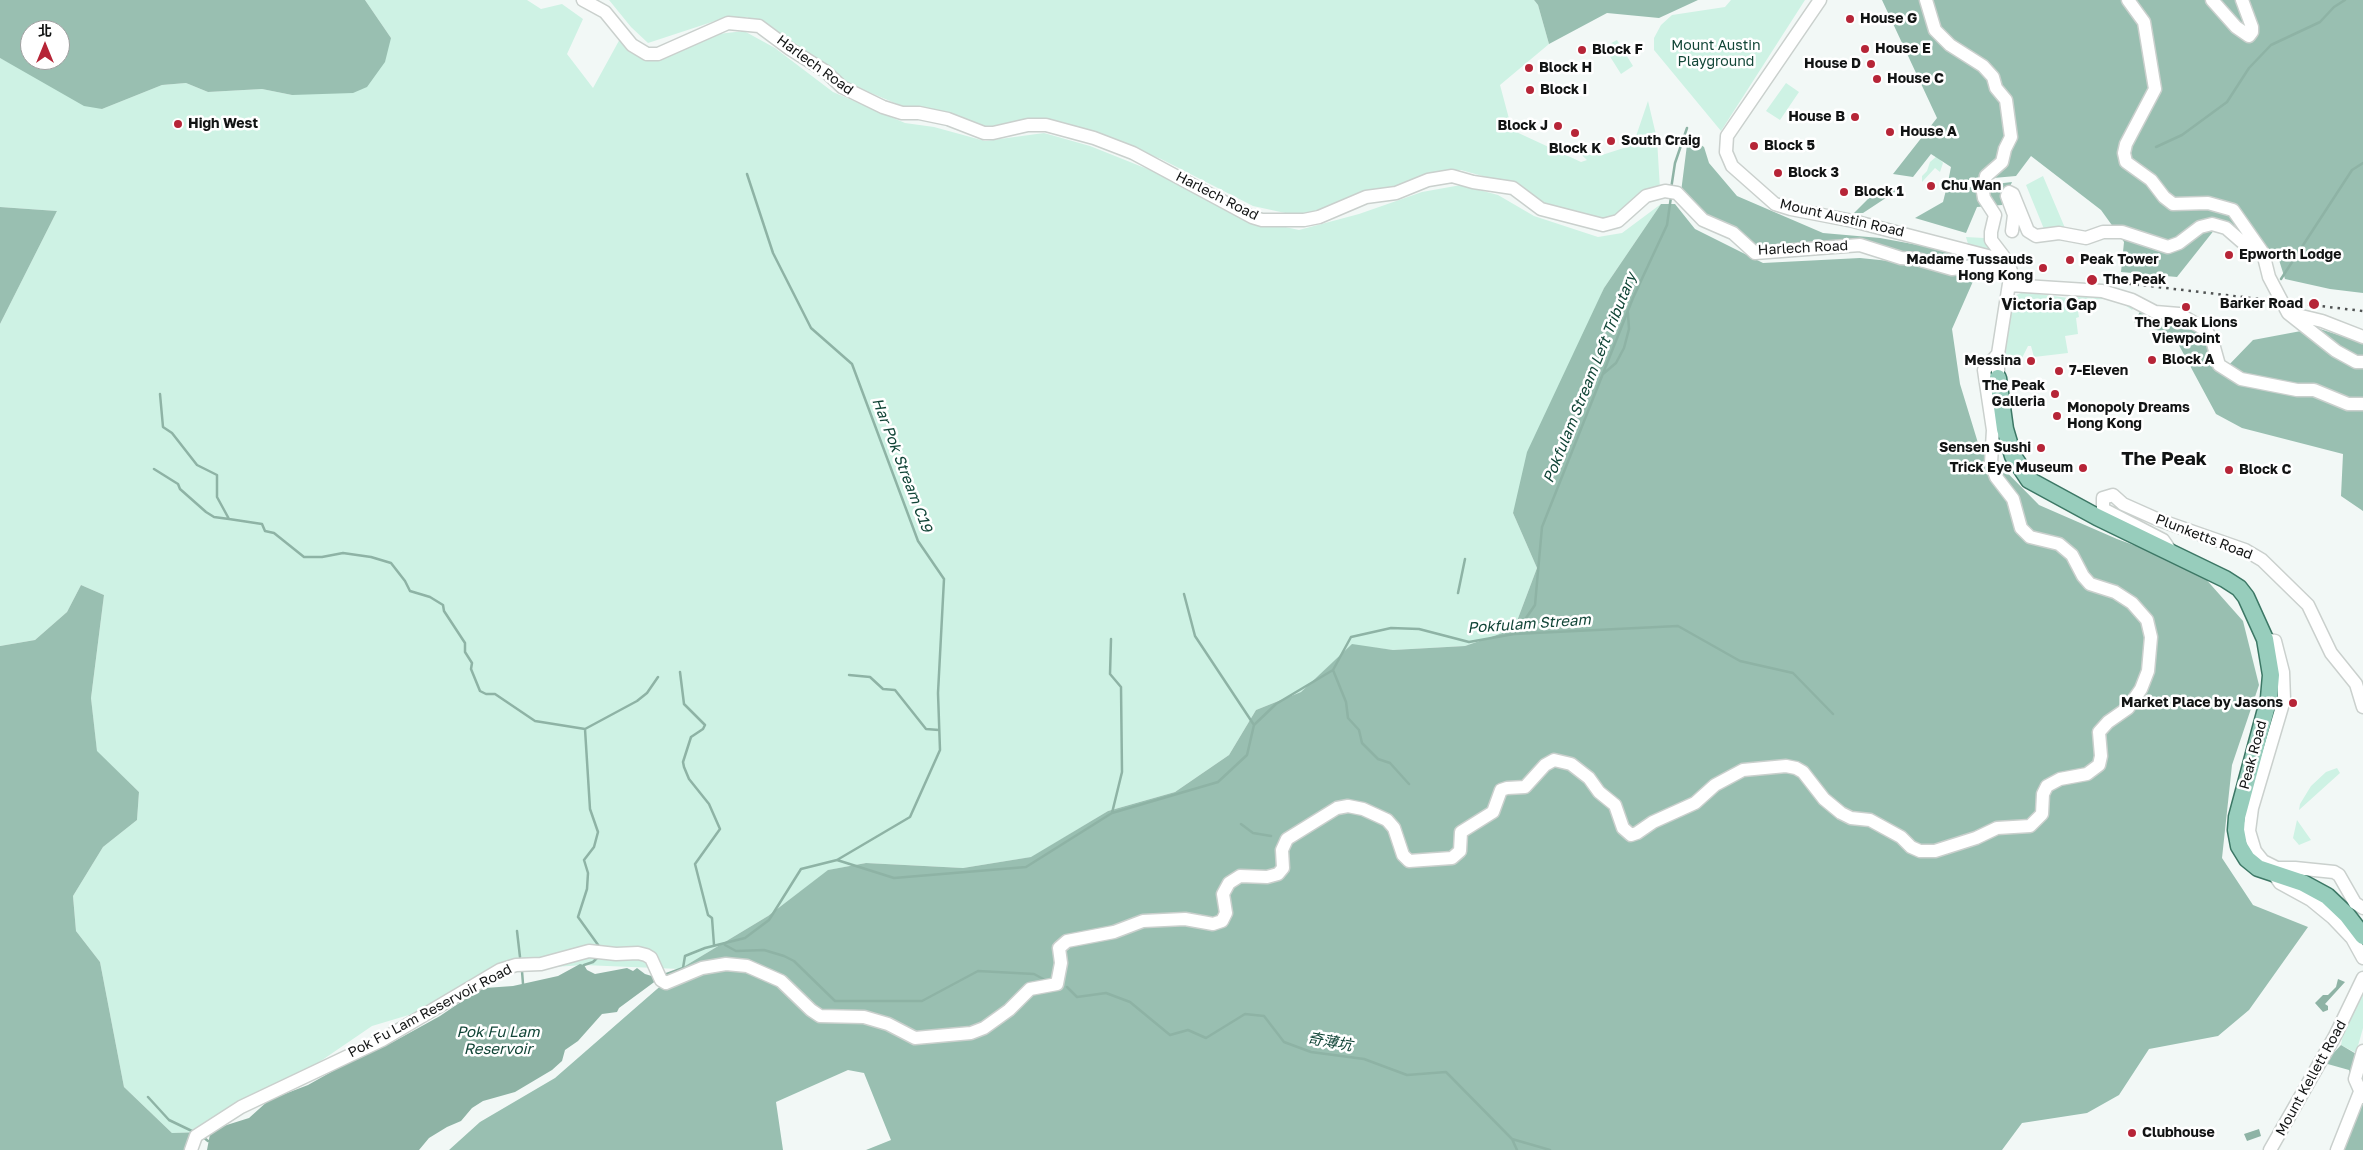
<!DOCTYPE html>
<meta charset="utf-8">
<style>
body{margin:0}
#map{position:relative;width:2363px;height:1150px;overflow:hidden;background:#f2f8f6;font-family:"Golos Text","Noto Sans TC",sans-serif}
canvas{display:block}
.north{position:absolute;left:20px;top:20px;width:50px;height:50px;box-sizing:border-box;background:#fff;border:1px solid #a0a1a1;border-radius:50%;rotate:0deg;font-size:14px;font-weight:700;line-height:20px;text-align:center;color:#121414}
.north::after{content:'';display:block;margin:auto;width:18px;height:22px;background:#b62537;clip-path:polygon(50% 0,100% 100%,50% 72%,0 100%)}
</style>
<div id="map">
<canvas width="2363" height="1150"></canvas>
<div class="north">北</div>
</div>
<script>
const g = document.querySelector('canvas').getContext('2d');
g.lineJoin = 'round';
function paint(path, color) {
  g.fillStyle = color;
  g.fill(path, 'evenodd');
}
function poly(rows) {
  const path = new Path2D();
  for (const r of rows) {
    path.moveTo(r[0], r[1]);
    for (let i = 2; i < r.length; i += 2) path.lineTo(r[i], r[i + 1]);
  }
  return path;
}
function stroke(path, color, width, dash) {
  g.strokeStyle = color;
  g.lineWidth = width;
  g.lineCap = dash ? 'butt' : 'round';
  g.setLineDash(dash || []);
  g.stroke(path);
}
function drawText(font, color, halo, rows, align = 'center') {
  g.font = font + ' "Golos Text","Noto Sans TC",sans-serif';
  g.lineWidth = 5;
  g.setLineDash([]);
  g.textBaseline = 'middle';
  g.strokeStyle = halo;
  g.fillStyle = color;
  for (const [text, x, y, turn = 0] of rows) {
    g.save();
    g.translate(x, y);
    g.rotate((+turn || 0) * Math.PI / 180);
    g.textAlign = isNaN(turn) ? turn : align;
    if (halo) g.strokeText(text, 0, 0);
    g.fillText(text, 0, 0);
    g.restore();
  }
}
const green = poly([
 [365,0,527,0,541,9,562,4,583,19,567,54,593,88,621,37,645,59,718,34,744,31,775,48,833,92,905,123,934,127,985,141,1044,133,1090,146,1155,172,1249,219,1299,230,1359,214,1422,192,1461,185,1498,195,1534,216,1598,237,1622,233,1661,204,1604,288,1513,513,1537,568,1514,629,1465,646,1393,650,1352,645,1301,692,1256,710,1229,755,1175,792,1108,811,1032,857,963,868,866,863,829,870,768,916,680,969,583,965,512,970,452,1002,372,1026,309,1069,203,1132,172,1133,124,1087,100,962,76,931,73,896,103,847,137,820,139,792,97,752,91,698,104,595,81,585,67,612,35,640,0,646,0,324,57,211,0,207,0,58,102,109,162,85,186,83,208,92,262,89,292,95,391,38],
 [609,0,1534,0,1538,5,1549,44,1500,85,1512,130,1581,162,1587,160,1574,148,1602,155,1633,145,1648,101,1657,139,1660,189,1616,220,1599,223,1539,204,1504,182,1461,170,1418,178,1354,201,1299,216,1253,206,1161,159,1094,133,1045,118,986,127,937,113,909,109,840,80,783,36,747,17,715,21,648,43,631,27],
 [1731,0,1805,0,1721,131,1654,50,1654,38,1661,25,1672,15,1725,7],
 [1617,40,1633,66,1621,74,1604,47],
 [1786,83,1799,92,1780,120,1766,111],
 [1937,156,1943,163,1940,172,1935,168,1922,182,1922,176,1927,171,1930,162],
 [2043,176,2065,228,2044,229,2026,185],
 [1966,237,1984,238,1993,251,1968,244],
 [2023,292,2076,299,2078,294,2119,298,2134,308,2132,310,2122,303,2105,299,2076,300,2079,317,2076,318,2078,334,2065,336,2068,353,2034,357,2031,346,2028,346,2021,360,2007,356,2004,361,2000,360,2010,298],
 [2337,768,2340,773,2299,810,2300,804,2311,786,2326,772],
 [2297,820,2311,840,2299,845,2293,838],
 [2363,993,2363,1028,2356,1053,2341,1045,2345,1025]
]);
const forest = poly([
 [0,0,365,0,391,38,385,62,367,87,353,93,292,95,262,89,208,92,186,83,162,85,102,109,84,106,0,58],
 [30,30,60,30,60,60,30,60],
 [1534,0,1698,0,1659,18,1607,13,1549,44,1538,5],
 [1882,0,2363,0,2363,293,2330,289,2285,279,2279,260,2265,245,2219,224,2177,277,2121,272,2124,242,2101,210,2031,156,2016,176,1948,182,1951,167,1931,154,1913,177,1893,174,1937,118],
 [1688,137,1704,147,1709,163,1737,196,1823,233,1880,238,1973,255,1941,258,1860,248,1765,253,1702,221,1681,192],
 [2012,182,2002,205,1977,207,1966,233,1915,218,1943,202,1946,190],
 [1881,186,1898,190,1863,213,1854,213],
 [1661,204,1675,204,1695,229,1763,263,1860,258,1978,270,1952,329,1960,384,1978,443,2039,505,2117,539,2196,568,2243,621,2259,685,2232,765,2222,858,2253,905,2308,927,2249,1010,2218,1036,2149,1049,2119,1095,2087,1113,2022,1123,2002,1150,866,1150,891,1140,864,1073,848,1070,776,1102,783,1150,449,1150,480,1122,555,1078,680,969,768,916,828,870,866,863,963,868,1031,857,1108,811,1175,792,1229,755,1256,710,1301,692,1352,644,1393,650,1465,646,1514,629,1537,568,1513,513,1527,452,1604,288],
 [0,207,57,211,0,324],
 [2145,303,2183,313,2224,370,2253,340,2317,328,2363,343,2363,511,2341,496,2343,454,2242,428,2216,414,2174,336,2134,322],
 [81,585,104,595,91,698,97,751,139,792,137,820,103,847,73,896,76,931,100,962,124,1087,172,1133,203,1132,198,1150,0,1150,0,646,35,640,67,612],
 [2341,1045,2363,1058,2363,1150,2338,1150,2355,1095,2349,1070,2324,1063]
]);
const water = poly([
 [580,964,584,965,587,970,595,974,627,968,633,971,637,968,645,974,655,977,657,980,619,1008,617,1012,602,1014,578,1041,565,1050,562,1061,552,1070,515,1092,483,1101,472,1108,461,1121,447,1127,429,1138,419,1150,207,1150,210,1134,214,1129,249,1118,269,1100,308,1085,356,1058,393,1042,440,1016,474,993,485,988,513,986,558,976],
 [2338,979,2345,982,2325,1004,2328,1006,2328,1010,2323,1012,2315,1003,2323,995,2328,995,2336,987],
 [2259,1129,2261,1136,2247,1141,2244,1134]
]);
const stream = poly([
 [2156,147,2182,135,2227,102,2249,68,2271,45,2320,22,2334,7,2345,0],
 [747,174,773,253,811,328,852,364,918,541,944,579,938,693,940,750,910,817,837,860],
 [1671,189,1675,163,1687,128],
 [2281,279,2352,170,2363,163],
 [1603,374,1616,363,1624,348,1629,329,1628,313],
 [160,394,163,427,172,433,197,465,217,475,217,497,229,519,262,524,265,531,274,533,304,557,322,557,343,553,371,557,391,563,405,581,410,591,430,597,443,605,444,611,465,643,465,652,472,663,471,669,480,691,486,694,495,694,535,721,585,729,590,809,598,832,594,847,584,860,588,873,587,889,578,917,601,949],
 [154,469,178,484,180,489,206,512,214,517,229,519],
 [1458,593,1465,559],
 [1184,594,1195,636,1254,725],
 [1515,634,1535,605,1542,527,1633,298,1667,225,1671,197],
 [1111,639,1110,674,1121,687,1122,772,1112,813],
 [1333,670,1346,702,1348,718,1359,730,1362,743,1378,759,1390,763,1409,784],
 [680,672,684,704,705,725,703,729,691,737,683,762,684,767,689,779,709,804,720,829,695,864,708,915,712,918,714,945],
 [849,675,870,677,883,689,895,690,926,729,939,730],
 [585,729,637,701,647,693,658,677],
 [1241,824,1253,833,1271,836],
 [517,931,520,957],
 [725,945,736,951,764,950,784,956,794,961,835,1001,922,1001,978,971,1034,974,1045,980],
 [584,965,593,962,599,956],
 [522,971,523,984],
 [664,975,683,968,685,956,705,948,745,938,769,920,801,869,837,860,894,878,1026,867,1112,813,1218,782,1247,755,1254,725,1276,704,1333,670,1351,637,1391,628,1419,629,1469,642,1514,634,1678,626,1740,661,1793,673,1833,714],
 [1067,987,1077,997,1106,993,1130,1002,1170,1035,1188,1030,1206,1038,1245,1014,1264,1016,1284,1042,1311,1052,1364,1059,1407,1075,1446,1072,1512,1139,1517,1150],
 [148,1097,169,1120,194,1132],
 [203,1137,208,1141],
 [1512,1139,1550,1150]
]);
const minor = poly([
 [583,0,605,12,632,45,647,54,658,54,728,23,759,26,790,49,825,71,842,87,883,107,902,113,919,113,948,119,984,133,993,133,1028,125,1046,125,1094,138,1133,153,1252,217,1262,220,1304,220,1319,217,1366,197,1396,193,1428,180,1452,176,1473,182,1513,188,1541,209,1603,225,1618,221,1646,196,1665,191,1677,193,1703,220,1733,233,1755,253,1860,245,1901,258,1917,259,1952,269,1980,265,2011,271],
 [1820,0,1727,136,1726,152,1732,166,1775,204,1791,209,1853,221,2007,261],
 [1926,0,1935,30,1950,45,1983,66,1993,77,1996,88,2006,100,2011,137,2005,149,2002,162,1986,176,1983,192,1984,198,1995,215,1991,232,1991,240,2007,261,2011,271,1998,354,1998,378],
 [2128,0,2144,22,2155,89,2126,144,2124,153,2126,162,2151,180,2164,197,2173,204,2208,203,2233,210,2263,253,2269,277,2288,313,2336,351,2356,362,2363,362],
 [2212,0,2236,27,2249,36,2252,32,2252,27,2242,0],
 [2012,231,2014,215,2007,196,2009,192,2013,194,2028,231,2036,236,2059,233,2086,238,2103,232,2122,232,2168,247,2179,243,2200,227,2212,224,2226,228,2249,248,2260,249],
 [2009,285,2102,291,2132,300,2155,312,2179,314,2206,330,2212,340,2219,365,2241,379,2297,390,2314,390,2348,404,2363,404],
 [2293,314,2322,321,2363,337],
 [2172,553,2163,540,2103,509,2103,498,2113,495,2123,504,2159,520,2245,550,2262,560,2308,605,2331,653,2356,684,2363,707],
 [2265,639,2275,641,2283,672,2284,700,2252,808,2249,831,2255,851,2263,861,2277,868,2295,868,2334,872,2339,875,2355,903,2363,908],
 [2275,876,2280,883,2311,900,2333,918,2352,938,2363,958],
 [2363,1051,2355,1079,2363,1097],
 [191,1150,196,1136,241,1107,382,1040,500,970,516,965,541,964,589,951,616,954,638,953,646,955,651,958,661,980,666,983,702,968,726,964,747,966,781,981,811,1010,820,1016,864,1017,888,1024,915,1038,971,1033,984,1028,1009,1010,1030,989,1057,984,1061,963,1059,948,1067,941,1114,932,1143,921,1185,919,1213,924,1222,921,1226,913,1223,894,1229,883,1240,876,1267,877,1278,874,1283,868,1282,850,1287,839,1337,808,1348,806,1363,809,1387,820,1394,828,1403,855,1409,861,1452,858,1460,851,1461,832,1493,812,1501,790,1507,788,1525,787,1545,765,1554,760,1571,764,1589,778,1599,792,1615,805,1623,828,1631,835,1637,833,1653,822,1695,803,1715,785,1743,770,1786,766,1796,768,1803,772,1824,799,1841,813,1851,818,1870,820,1901,837,1911,847,1920,851,1935,851,1976,838,1997,828,2030,826,2042,814,2043,794,2047,786,2060,779,2087,774,2099,765,2101,756,2099,732,2108,722,2128,708,2141,689,2148,671,2151,637,2147,620,2132,603,2115,592,2090,584,2083,576,2072,555,2059,544,2030,537,2021,528,2013,499,1996,477,1991,463,1993,430,1984,370,1998,354],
 [2270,1150,2335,1036,2363,978],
 [2337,1150,2360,1092]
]);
const major = poly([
 [1998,378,2005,429,2013,456,2029,480,2097,517,2225,579,2239,588,2246,597,2265,639,2271,675,2269,698,2237,817,2236,830,2239,846,2247,859,2258,868,2303,883,2327,896,2347,915,2363,936]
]);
const rail = poly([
 [2114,282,2363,311]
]);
const markers = [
 [1850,19,5,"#b62537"],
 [1865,49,5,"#b62537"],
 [1582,50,5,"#b62537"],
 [1871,64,5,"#b62537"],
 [1529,68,5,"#b62537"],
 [1877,79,5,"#b62537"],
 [1530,90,5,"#b62537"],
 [1855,117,5,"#b62537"],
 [178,124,5,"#b62537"],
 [1558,126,5,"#b62537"],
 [1890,132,5,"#b62537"],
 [1575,133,5,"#b62537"],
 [1611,141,5,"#b62537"],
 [1754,146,5,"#b62537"],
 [1778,173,5,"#b62537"],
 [1931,186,5,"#b62537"],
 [1844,192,5,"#b62537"],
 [2229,255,5,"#b62537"],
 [2070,260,5,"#b62537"],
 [2043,268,5,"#b62537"],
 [2092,280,6,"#b62537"],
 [2314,304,6,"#b62537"],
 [2186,307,5,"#b62537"],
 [2152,360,5,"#b62537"],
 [2031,361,5,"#b62537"],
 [2059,371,5,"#b62537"],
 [2055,394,5,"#b62537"],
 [2057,416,5,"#b62537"],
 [2041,448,5,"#b62537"],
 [2083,468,5,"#b62537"],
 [2229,470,5,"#b62537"],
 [2293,703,5,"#b62537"],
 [2132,1133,5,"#b62537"]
];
const poiNames = [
 ["House G",1860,19],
 ["House E",1875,49],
 ["Block F",1592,50],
 ["House D",1861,64,"right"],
 ["Block H",1539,68],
 ["House C",1887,79],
 ["Block I",1540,90],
 ["House B",1845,117,"right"],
 ["High West",188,124],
 ["Block J",1548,126,"right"],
 ["House A",1900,132],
 ["South Craig",1621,141],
 ["Block 5",1764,146],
 ["Block K",1575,149,"center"],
 ["Block 3",1788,173],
 ["Chu Wan",1941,186],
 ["Block 1",1854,192],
 ["Epworth Lodge",2239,255],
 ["Madame Tussauds",2033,260,"right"],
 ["Hong Kong",2033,276,"right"],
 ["Peak Tower",2080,260],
 ["The Peak",2103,280],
 ["Barker Road",2303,304,"right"],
 ["The Peak Lions",2186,323,"center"],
 ["Viewpoint",2186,339,"center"],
 ["Block A",2162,360],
 ["Messina",2021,361,"right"],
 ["7-Eleven",2069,371],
 ["The Peak",2045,386,"right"],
 ["Galleria",2045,402,"right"],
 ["Monopoly Dreams",2067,408],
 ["Hong Kong",2067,424],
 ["Sensen Sushi",2031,448,"right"],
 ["Trick Eye Museum",2073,468,"right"],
 ["Block C",2239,470],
 ["Market Place by Jasons",2283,703,"right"],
 ["Clubhouse",2142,1133]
];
const parkNames = [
 ["Mount Austin",1716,46],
 ["Playground",1716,62]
];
const streetNames = [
 ["Harlech Road",815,65,36],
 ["Harlech Road",1217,196,27],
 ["Mount Austin Road",1842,218,13],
 ["Harlech Road",1803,248,-3],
 ["Plunketts Road",2204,537,21],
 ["Peak Road",2253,755,-75],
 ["Pok Fu Lam Reservoir Road",430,1011,-28],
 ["Mount Kellett Road",2311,1078,-61]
];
const waterNames = [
 ["Pokfulam Stream Left Tributary",1590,378,-68],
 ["Har Pok Stream C19",902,465,69],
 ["Pokfulam Stream",1529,624,-4],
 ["Pok Fu Lam",498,1032],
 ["Reservoir",498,1049],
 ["奇薄坑",1330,1042,10]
];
const quarterNames = [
 ["Victoria Gap",2049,305]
];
const districtNames = [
 ["The Peak",2164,459]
];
paint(green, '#cef2e4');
paint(forest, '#99bfb1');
paint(water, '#8eb3a5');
stroke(stream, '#8eb3a5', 2.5);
stroke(minor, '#cad0cd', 15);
stroke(major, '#3c7765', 19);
stroke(minor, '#fff', 12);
stroke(major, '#97cdbc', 16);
stroke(rail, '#505353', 2.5, [2.5, 5]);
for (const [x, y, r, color] of markers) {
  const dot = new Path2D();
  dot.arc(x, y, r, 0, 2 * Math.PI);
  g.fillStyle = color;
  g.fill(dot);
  stroke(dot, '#fff', 2);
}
drawText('bold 14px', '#121414', '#fff', poiNames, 'left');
drawText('14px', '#124637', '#fff', parkNames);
drawText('14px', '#121414', '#fff', streetNames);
drawText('italic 15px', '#114537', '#fff', waterNames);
drawText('bold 16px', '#121414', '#fff', quarterNames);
drawText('bold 19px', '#121414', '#fff', districtNames);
</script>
